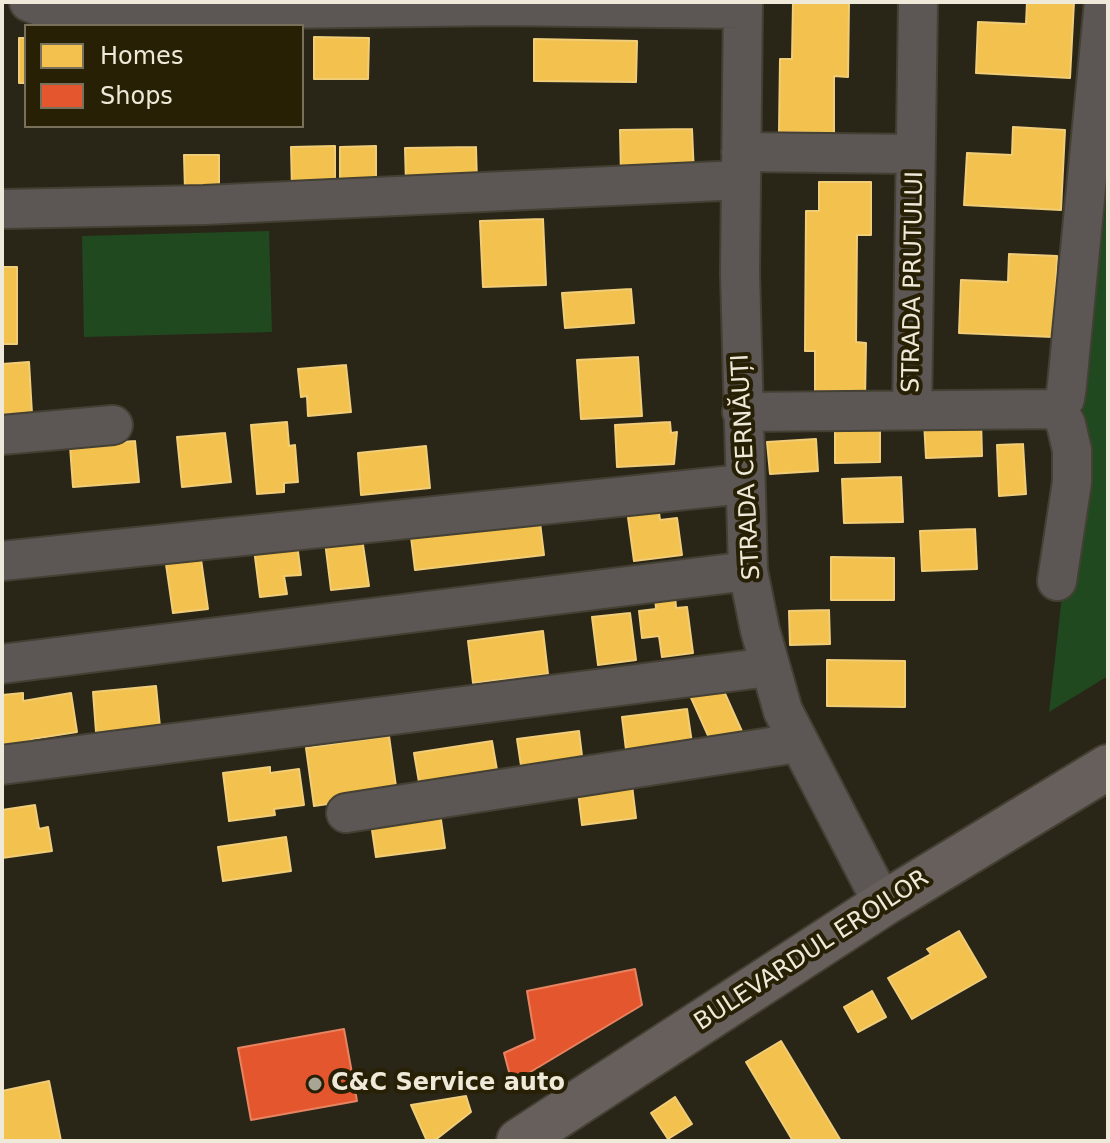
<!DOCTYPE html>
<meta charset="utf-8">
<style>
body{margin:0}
#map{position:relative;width:1110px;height:1143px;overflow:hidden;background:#2a2617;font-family:"DejaVu Sans",sans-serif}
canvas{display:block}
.frame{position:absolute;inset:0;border:4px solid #eee9d9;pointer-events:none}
.legend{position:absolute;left:24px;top:24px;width:280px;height:104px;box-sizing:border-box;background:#282005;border:2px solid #77705a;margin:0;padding:10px 14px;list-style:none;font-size:24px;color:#eee9d9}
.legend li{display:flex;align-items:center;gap:16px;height:40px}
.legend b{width:40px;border:2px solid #77705a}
</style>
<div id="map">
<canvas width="1110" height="1143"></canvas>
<div class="frame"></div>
<ul class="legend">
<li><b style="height:22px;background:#f2c14e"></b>Homes</li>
<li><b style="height:22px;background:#e4572e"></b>Shops</li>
</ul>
</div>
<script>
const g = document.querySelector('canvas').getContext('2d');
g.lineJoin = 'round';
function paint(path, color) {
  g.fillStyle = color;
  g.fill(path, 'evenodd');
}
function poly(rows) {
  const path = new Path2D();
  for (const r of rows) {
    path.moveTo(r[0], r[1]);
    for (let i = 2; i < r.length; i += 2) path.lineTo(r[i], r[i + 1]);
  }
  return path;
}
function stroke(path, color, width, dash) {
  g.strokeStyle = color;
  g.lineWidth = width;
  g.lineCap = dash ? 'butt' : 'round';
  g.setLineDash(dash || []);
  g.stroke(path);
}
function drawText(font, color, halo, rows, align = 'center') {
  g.font = font + ' "DejaVu Sans",sans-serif';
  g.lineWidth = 8;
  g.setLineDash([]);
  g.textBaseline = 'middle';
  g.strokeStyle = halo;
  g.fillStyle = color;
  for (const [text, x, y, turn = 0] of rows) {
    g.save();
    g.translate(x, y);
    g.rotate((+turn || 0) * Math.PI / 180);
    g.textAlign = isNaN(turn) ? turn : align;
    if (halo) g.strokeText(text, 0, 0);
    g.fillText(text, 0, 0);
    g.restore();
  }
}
const green = poly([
 [1108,185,1108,676,1049,712],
 [269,231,272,332,84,337,82,236]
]);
const homes = poly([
 [793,2,849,2,848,77,834,76,834,133,779,132,780,59,792,59,793,2],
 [1027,2,1074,2,1070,78,976,73,978,22,1026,24,1027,2],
 [314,37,369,38,368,79,314,79,314,37],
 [19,38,26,38,26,83,19,83,19,38],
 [534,39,637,41,636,82,534,81,534,39],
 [1013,127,1065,130,1061,210,964,205,967,153,1012,155,1013,127],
 [692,129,694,175,621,176,620,130,692,129],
 [335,146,335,190,292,190,291,147,335,146],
 [376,146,376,190,340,190,340,147,376,146],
 [476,147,477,183,406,184,405,148,476,147],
 [184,155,219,155,219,190,185,190,184,155],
 [819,182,871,182,871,235,857,235,856,342,866,343,865,399,815,399,815,351,805,351,806,211,819,211,819,182],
 [543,219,546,285,483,287,480,221,543,219],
 [1009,254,1057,256,1053,337,959,333,961,280,1008,282,1009,254],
 [2,267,17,267,17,344,2,344,2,267],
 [631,289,634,323,565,328,562,293,631,289],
 [638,357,642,416,581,419,577,360,638,357],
 [29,362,32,414,2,416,2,364,29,362],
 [346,365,351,412,308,416,307,396,301,397,298,369,346,365],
 [981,420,982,456,926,458,924,421,981,420],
 [287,422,289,446,295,445,298,482,284,483,284,492,257,494,251,425,287,422],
 [670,422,671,433,677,432,674,464,617,467,615,425,670,422],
 [835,428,880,428,880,462,835,463,835,428],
 [225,433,231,482,182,487,177,437,225,433],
 [816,439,818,471,770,474,767,442,816,439],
 [135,441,139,482,73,487,70,446,135,441],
 [1023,444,1026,494,999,496,997,445,1023,444],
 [426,446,430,488,361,495,358,453,426,446],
 [901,477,903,522,844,523,842,479,901,477],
 [658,506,660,520,677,518,682,555,634,561,627,510,658,506],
 [539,514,544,555,415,570,410,529,539,514],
 [975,529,977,569,922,571,920,531,975,529],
 [362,538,369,586,331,590,325,542,362,538],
 [297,544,301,575,284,576,287,594,260,597,254,549,297,544],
 [200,552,208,609,173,613,165,557,200,552],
 [831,557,894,558,894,600,831,600,831,557],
 [675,594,676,608,687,607,693,653,662,657,659,636,642,638,639,611,656,609,655,596,675,594],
 [829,610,830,644,790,645,789,611,829,610],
 [630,613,636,660,598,665,592,617,630,613],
 [543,631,548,674,473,683,468,641,543,631],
 [827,660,905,661,905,707,827,706,827,660],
 [718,678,745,738,715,751,688,691,718,678],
 [156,686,160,727,96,732,93,692,156,686],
 [23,693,23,701,71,693,77,732,32,739,33,749,2,753,2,695,23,693],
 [687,709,693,750,627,758,622,717,687,709],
 [579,731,583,764,522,772,517,739,579,731],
 [389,736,397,794,314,806,306,748,389,736],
 [492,741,498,776,420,788,414,753,492,741],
 [270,767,270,773,299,769,304,805,274,809,275,815,229,821,223,773,270,767],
 [632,785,636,818,582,825,578,792,632,785],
 [35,805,39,829,48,827,52,851,2,858,2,810,35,805],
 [440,813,445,848,376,857,371,823,440,813],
 [286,837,291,871,223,881,218,847,286,837],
 [959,931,986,977,912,1019,888,978,931,954,927,949,959,931],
 [872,991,886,1017,858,1032,844,1007,872,991],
 [781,1041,841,1141,793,1141,746,1062,781,1041],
 [49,1081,61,1141,2,1141,2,1091,49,1081],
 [466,1096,471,1112,434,1141,427,1141,411,1105,466,1096],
 [675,1097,692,1124,668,1139,651,1113,675,1097]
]);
const shops = poly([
 [635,969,642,1005,512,1083,504,1053,535,1039,527,991,635,969],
 [344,1029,357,1101,251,1120,238,1048,344,1029]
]);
const minor = poly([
 [29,2,55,12,499,6,743,9],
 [743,2,740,273,748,571,760,630,783,711,883,904],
 [741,152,915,154],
 [2,209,204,205,741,180],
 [912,410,918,2],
 [742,412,1057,409,1065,399,1067,385,1104,2],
 [2,435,113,425],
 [2,561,743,484],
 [1057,581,1072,482,1072,450,1066,424,1057,409],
 [2,664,748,571],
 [2,765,769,667],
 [346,813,797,743]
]);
const major = poly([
 [519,1141,883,904,1108,767]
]);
const markers = [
 [315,1084,8,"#a9a595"]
];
const streetNames = [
 ["STRADA PRUTULUI",914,282,-89],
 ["STRADA CERNĂUȚI",747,467,-93],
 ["BULEVARDUL EROILOR",812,951,-33]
];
const poiNames = [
 ["C&C Service auto",331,1084]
];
paint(green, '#214920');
paint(homes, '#f2c14e');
stroke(homes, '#f1cd78', 2);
paint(shops, '#e4572e');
stroke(shops, '#e78361', 2);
stroke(minor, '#444034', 42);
stroke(major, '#444034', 48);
stroke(minor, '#5c5755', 38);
stroke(major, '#665f5b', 44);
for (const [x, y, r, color] of markers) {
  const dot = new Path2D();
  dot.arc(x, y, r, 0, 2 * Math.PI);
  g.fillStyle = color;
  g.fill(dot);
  stroke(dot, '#282005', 3);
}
drawText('24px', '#eee9d9', '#282005', streetNames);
drawText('bold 24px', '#eee9d9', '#282005', poiNames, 'left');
</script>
